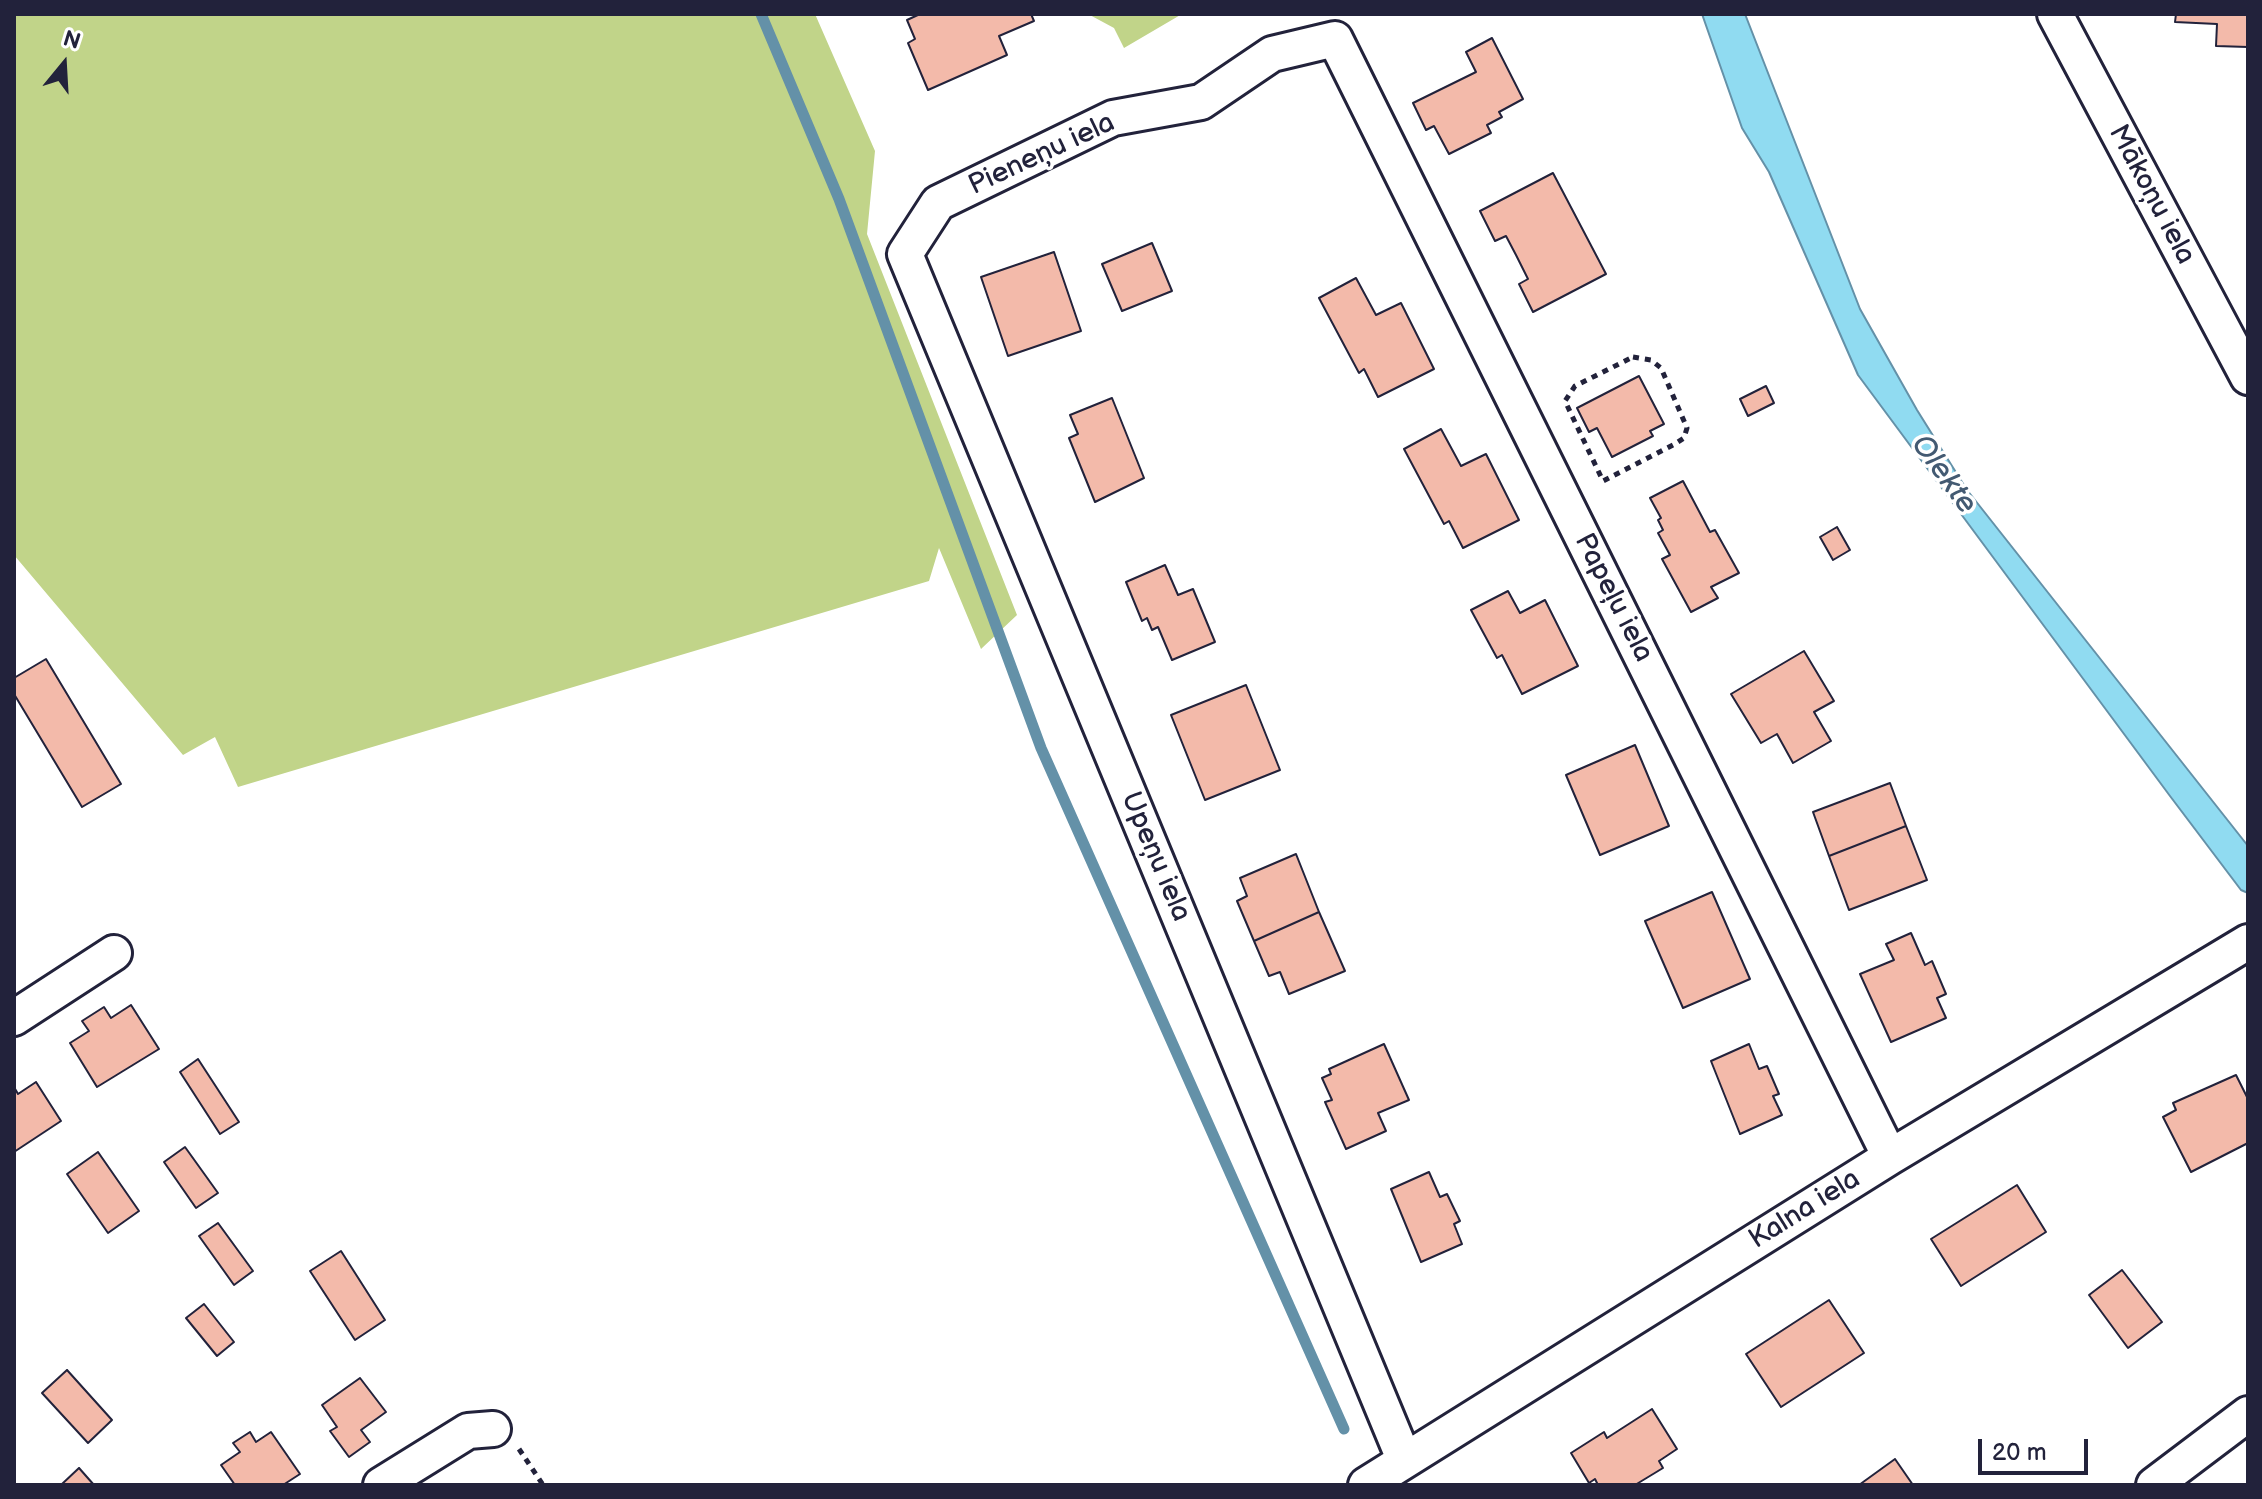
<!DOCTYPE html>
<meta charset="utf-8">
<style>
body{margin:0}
#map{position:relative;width:2262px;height:1499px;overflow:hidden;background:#fff;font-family:"Balsamiq Sans",sans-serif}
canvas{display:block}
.frame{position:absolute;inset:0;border:16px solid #22223b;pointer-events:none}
.north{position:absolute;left:24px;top:24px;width:80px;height:80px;-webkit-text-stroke:6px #fff;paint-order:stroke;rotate:18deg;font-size:22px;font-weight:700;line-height:32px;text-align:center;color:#22223b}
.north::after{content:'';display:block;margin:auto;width:28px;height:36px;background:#22223b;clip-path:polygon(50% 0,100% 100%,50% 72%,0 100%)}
.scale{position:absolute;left:1978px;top:1439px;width:110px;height:36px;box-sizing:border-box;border:4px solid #22223b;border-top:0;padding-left:10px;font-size:24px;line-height:28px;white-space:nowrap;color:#22223b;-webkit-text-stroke:6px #fff;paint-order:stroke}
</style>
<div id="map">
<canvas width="2262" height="1499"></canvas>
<div class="frame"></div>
<div class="north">N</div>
<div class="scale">20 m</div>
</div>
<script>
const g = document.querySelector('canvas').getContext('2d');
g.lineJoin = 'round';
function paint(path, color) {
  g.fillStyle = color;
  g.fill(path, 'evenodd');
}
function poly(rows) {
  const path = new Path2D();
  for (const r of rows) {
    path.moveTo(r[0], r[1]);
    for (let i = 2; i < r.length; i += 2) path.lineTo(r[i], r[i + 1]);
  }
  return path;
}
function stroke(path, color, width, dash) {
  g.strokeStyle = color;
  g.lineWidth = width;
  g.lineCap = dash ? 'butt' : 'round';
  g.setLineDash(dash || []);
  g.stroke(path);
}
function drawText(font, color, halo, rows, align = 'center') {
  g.font = font + ' "Balsamiq Sans",sans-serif';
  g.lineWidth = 7;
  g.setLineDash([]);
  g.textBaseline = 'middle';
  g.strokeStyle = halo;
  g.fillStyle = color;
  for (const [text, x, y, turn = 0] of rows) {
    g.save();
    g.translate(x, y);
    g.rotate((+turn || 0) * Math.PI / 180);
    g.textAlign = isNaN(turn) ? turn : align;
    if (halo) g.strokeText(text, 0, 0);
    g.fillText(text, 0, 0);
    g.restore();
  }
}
const green = poly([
 [14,14,815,14,875,151,867,234,1017,615,981,649,939,548,929,581,238,787,215,737,183,755,14,555],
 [1088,14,1182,14,1124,48,1114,28]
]);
const water = poly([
 [1702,14,1745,14,1860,309,1917,410,1967,490,2248,846,2248,893,2241,890,2170,796,1858,375,1769,172,1742,128,1702,14]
]);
const stream = poly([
 [761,14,839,199,1041,748,1344,1429]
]);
const building = poly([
 [920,14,1031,14,1034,21,999,36,1007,55,928,90,908,43,915,39,907,20,920,14],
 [2176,14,2248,14,2248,47,2216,46,2217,24,2175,22,2176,14],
 [1492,38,1523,99,1499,112,1502,117,1487,125,1491,133,1449,154,1434,126,1426,130,1413,103,1476,72,1466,52,1492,38],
 [1553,173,1606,274,1533,312,1519,284,1528,279,1516,255,1506,236,1495,241,1480,211,1553,173],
 [1152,243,1172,291,1122,311,1102,264,1152,243],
 [1054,252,1081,331,1008,356,981,277,1054,252],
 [1356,278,1376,315,1401,303,1434,369,1378,397,1364,369,1359,373,1319,298,1356,278],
 [1639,376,1664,424,1650,431,1653,436,1612,457,1597,428,1589,432,1577,408,1639,376],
 [1766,386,1774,403,1748,416,1740,399,1766,386],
 [1112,398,1144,478,1095,502,1069,438,1078,434,1070,415,1112,398],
 [1441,429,1461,466,1486,454,1519,520,1463,548,1449,521,1444,524,1404,449,1441,429],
 [1683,481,1710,532,1715,530,1739,573,1711,587,1718,598,1691,612,1662,559,1670,555,1658,533,1663,530,1658,520,1661,518,1650,498,1683,481],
 [1837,527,1850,550,1833,560,1820,537,1837,527],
 [1165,565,1178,595,1193,589,1215,642,1172,660,1158,627,1152,630,1147,618,1142,621,1126,582,1165,565],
 [1508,591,1520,613,1545,600,1578,666,1522,694,1502,655,1497,658,1471,610,1508,591],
 [1804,651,1834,701,1814,712,1831,741,1793,763,1777,734,1761,743,1731,694,1804,651],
 [46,659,121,784,82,807,14,694,14,678,46,659],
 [1246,685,1280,770,1205,800,1171,715,1246,685],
 [1635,745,1669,826,1600,855,1566,775,1635,745],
 [1890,783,1906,826,1829,856,1813,812,1890,783],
 [1906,826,1927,880,1849,910,1829,856,1906,826],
 [1296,854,1319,912,1254,941,1237,901,1247,896,1240,878,1296,854],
 [1712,892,1750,979,1683,1008,1645,921,1712,892],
 [1319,912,1345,971,1289,994,1280,972,1269,976,1254,941,1319,912],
 [1911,933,1925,965,1932,961,1946,994,1937,998,1946,1018,1891,1042,1860,974,1894,960,1886,944,1911,933],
 [131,1005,159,1049,97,1087,70,1043,89,1031,82,1021,104,1007,111,1018,131,1005],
 [1384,1044,1409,1100,1378,1113,1386,1131,1346,1149,1325,1102,1332,1100,1322,1078,1331,1074,1329,1069,1384,1044],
 [1749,1044,1759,1069,1767,1066,1779,1094,1773,1096,1782,1115,1740,1134,1711,1061,1749,1044],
 [198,1059,239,1122,220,1134,180,1072,198,1059],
 [2236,1075,2248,1099,2248,1143,2191,1172,2163,1117,2176,1110,2173,1103,2236,1075],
 [36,1082,61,1121,14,1152,14,1087,18,1094,36,1082],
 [185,1147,218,1193,196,1208,164,1162,185,1147],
 [98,1152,139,1211,108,1233,67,1174,98,1152],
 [1429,1172,1440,1197,1447,1194,1460,1221,1454,1224,1462,1244,1421,1262,1391,1189,1429,1172],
 [2017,1185,2046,1232,1961,1286,1931,1239,2017,1185],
 [218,1223,253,1271,234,1285,199,1236,218,1223],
 [341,1251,385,1320,355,1340,310,1271,341,1251],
 [2122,1270,2162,1322,2128,1348,2089,1295,2122,1270],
 [1829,1300,1864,1353,1781,1407,1746,1354,1829,1300],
 [204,1304,234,1342,217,1356,186,1318,204,1304],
 [67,1370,112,1420,88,1443,42,1393,67,1370],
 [360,1378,386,1412,361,1430,370,1442,349,1457,330,1431,337,1427,322,1405,360,1378],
 [1652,1409,1677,1449,1659,1461,1663,1468,1635,1485,1598,1485,1595,1479,1589,1483,1571,1453,1604,1432,1607,1438,1652,1409],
 [250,1432,256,1442,271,1432,300,1474,283,1485,235,1485,221,1465,240,1452,233,1443,250,1432],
 [1895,1459,1913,1485,1859,1485,1895,1459],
 [79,1468,94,1485,63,1485,62,1484,79,1468]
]);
const path = poly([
 [1633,357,1651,360,1661,368,1687,428,1684,438,1675,444,1603,481,1565,401,1575,386,1633,357],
 [519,1449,543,1485]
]);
const street = poly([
 [2055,14,2248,377],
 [14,1018,114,953],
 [1404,1459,905,254,938,203,1113,118,1201,102,1272,54,1335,39,1890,1157],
 [381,1485,468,1431,493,1429],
 [1366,1485,1890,1157,2248,942],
 [2154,1485,2248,1414]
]);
const streetNames = [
 ["Pieneņu iela",1042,155,-25],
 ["Mākoņu iela",2151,195,62],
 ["Papeļu iela",1613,598,63],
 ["Upeņu iela",1155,857,67],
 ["Kalna iela",1805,1210,-32]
];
const waterNames = [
 ["Olekte",1943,475,54]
];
paint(green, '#c1d489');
paint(water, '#90dbf1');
stroke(water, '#6491a8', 2);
stroke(stream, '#6491a8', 11);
paint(building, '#f3baaa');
stroke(building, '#22223b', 2);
stroke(street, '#22223b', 40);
stroke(path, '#22223b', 5, [6, 6]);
stroke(street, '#fff', 34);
drawText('28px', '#22223b', '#fff', streetNames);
drawText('italic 30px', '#435a72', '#fff', waterNames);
</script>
